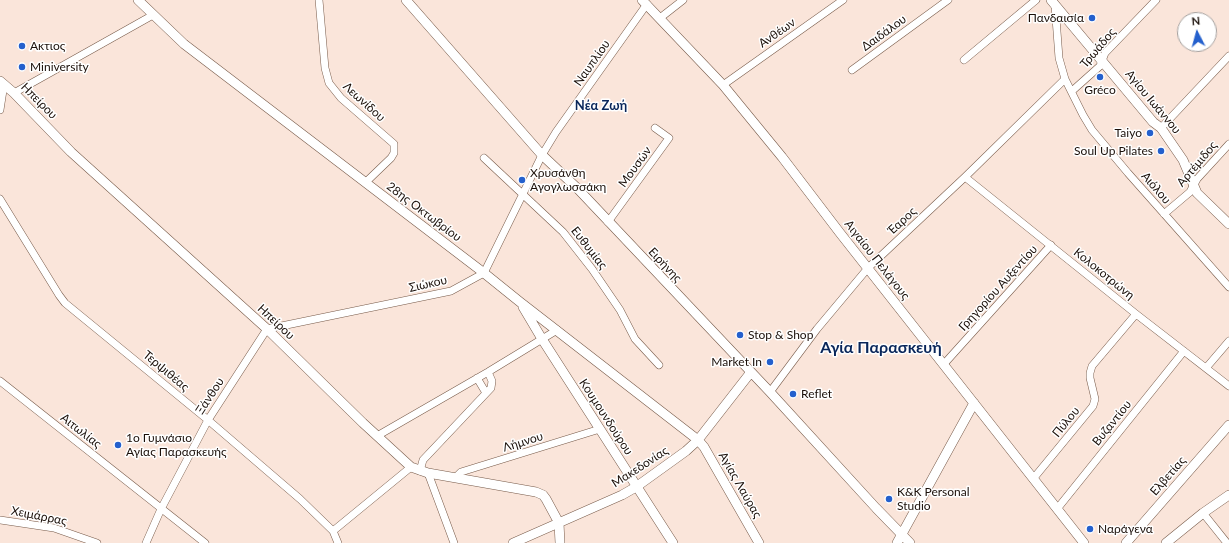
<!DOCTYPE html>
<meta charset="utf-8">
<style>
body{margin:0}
#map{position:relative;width:1229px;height:543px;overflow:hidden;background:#fae5da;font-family:Lato,sans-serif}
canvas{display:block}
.north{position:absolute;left:1177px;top:12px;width:40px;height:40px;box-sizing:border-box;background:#fff;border:1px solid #a39f9d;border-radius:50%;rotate:354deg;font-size:11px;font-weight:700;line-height:16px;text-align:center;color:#1a0f09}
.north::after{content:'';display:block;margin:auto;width:14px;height:18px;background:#2460cd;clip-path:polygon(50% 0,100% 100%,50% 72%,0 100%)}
</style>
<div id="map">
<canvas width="1229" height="543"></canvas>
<div class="north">N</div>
</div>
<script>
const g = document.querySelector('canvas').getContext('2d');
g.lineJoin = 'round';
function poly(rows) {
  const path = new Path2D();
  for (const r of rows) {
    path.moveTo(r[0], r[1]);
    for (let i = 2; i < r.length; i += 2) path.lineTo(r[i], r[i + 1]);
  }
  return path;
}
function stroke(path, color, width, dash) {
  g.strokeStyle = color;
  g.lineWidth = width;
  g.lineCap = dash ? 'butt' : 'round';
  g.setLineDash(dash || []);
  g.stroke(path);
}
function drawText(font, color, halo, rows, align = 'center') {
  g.font = font + ' Lato,sans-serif';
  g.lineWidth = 3;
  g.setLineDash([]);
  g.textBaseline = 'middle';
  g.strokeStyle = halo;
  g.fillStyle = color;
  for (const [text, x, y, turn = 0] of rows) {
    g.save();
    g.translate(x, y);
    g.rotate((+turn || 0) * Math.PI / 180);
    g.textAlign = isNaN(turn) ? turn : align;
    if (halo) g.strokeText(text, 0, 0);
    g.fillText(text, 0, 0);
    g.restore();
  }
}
const minor = poly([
 [319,0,325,68,329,83,341,98,394,144,394,153,391,158,366,182],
 [1055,5,1059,58,1065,79,1083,115,1092,130,1128,173,1229,287],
 [660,18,683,0],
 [964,60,1036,0],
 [852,70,948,0],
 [723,85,843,0],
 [1072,91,1100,66,1105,53,1156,0],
 [14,93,153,15],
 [0,110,4,84],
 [1161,128,1229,56],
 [484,158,563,232,592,269,620,310,635,339,659,365],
 [965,177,1136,314,1229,386],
 [0,199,59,295,65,303,208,420,300,499,333,531,338,543],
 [1164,214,1190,192,1197,179,1229,144],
 [608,222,669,138,655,128],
 [944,364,1051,245],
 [1206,368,1229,341],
 [477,378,486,393],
 [0,381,205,543],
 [770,392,817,329,868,268,965,177,1065,79],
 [377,436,488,372,557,330],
 [420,471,423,460,491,388,492,381,488,372],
 [428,473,454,543],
 [455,478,461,472,600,429],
 [1033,479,1093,406,1095,399,1090,378,1090,373,1092,366,1136,314],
 [1057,509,1184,351],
 [1203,513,1227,543],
 [0,520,54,528,97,543],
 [333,531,411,467],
 [146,543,161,509,208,420,267,329,451,291,484,273,542,155,556,132,647,4]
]);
const tertiary = poly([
 [138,0,184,44,484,273,520,302,698,440,704,447,759,543],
 [406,0,542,155,577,188,770,392,876,508,910,543],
 [642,0,723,85,782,157,840,233,1084,543],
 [1051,0,1153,122,1161,128,1183,160,1197,193,1229,224],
 [0,81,14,93,71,152,267,329,363,423,411,467,428,473,536,492,543,495,546,499,559,523,560,543],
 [523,307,542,339,673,543],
 [513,543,622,495,636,487,686,451,698,440,751,372],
 [897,543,974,403],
 [1126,543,1229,425],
 [1166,543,1203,513,1229,495]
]);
const markers = [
 [1092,18,4,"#2460cd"],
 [22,46,4,"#2460cd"],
 [22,67,4,"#2460cd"],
 [1100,77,4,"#2460cd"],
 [1150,133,4,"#2460cd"],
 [1161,151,4,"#2460cd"],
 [522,180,4,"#2460cd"],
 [740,335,4,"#2460cd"],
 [770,362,4,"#2460cd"],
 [793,394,4,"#2460cd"],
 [118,445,4,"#2460cd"],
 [889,499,4,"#2460cd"],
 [1090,529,4,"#2460cd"]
];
const poiNames = [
 ["Πανδαισία",1084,18,"right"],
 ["Ακτιος",30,46],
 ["Miniversity",30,67],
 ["Gréco",1100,90,"center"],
 ["Taiyo",1142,133,"right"],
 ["Soul Up Pilates",1153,151,"right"],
 ["Χρυσάνθη",530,173],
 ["Αγογλωσσάκη",530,187],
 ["Stop & Shop",748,335],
 ["Market In",762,362,"right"],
 ["Reflet",801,394],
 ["1ο Γυμνάσιο",126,438],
 ["Αγίας Παρασκευής",126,452],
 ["K&K Personal",897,492],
 ["Studio",897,506],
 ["Ναράγενα",1098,529]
];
const streetNames = [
 ["Ανθέων",777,33,-35],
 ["Δαιδάλου",884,33,-36],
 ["Τρωάδος",1098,48,-50],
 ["Ναυπλίου",592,63,-55],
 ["Ηπείρου",39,101,45],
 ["Λεωνίδου",364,102,42],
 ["Αγίου Ιωάννου",1153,102,50],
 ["Αρτέμιδος",1197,164,-50],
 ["Μουσών",635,167,-54],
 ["Αιόλου",1156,188,49],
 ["28ης Οκτωβρίου",424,212,37],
 ["Έαρος",902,221,-43],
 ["Ευθυμίας",589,248,52],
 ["Αιγαίου Πελάγους",877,260,52],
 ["Ειρήνης",665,265,47],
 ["Κολοκοτρώνη",1104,274,39],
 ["Σιώκου",428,284,-13],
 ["Γρηγορίου Αυξεντίου",998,288,-48],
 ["Ηπείρου",276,322,43],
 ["Τερψιθέας",166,371,40],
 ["Ξάνθου",210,396,-57],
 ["Κουμουνδούρου",606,417,57],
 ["Πύλου",1066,422,-51],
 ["Βυζαντίου",1112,423,-51],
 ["Αιτωλίας",81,431,38],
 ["Λήμνου",523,442,-17],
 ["Μακεδονίας",640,467,-33],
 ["Ελβετίας",1168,476,-49],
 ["Αγίας Λαύρας",740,485,60],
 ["Χειμάρρας",39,516,11]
];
const neighbourhoodNames = [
 ["Νέα Ζωή",601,106]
];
const districtNames = [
 ["Αγία Παρασκευή",881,348]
];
stroke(minor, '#775a49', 8);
stroke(tertiary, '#775a49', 10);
stroke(minor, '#fff', 7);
stroke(tertiary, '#fff', 9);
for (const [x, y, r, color] of markers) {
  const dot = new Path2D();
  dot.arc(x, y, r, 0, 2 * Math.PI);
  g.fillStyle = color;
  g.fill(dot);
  stroke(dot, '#fff', 1.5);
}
drawText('12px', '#1a0f09', '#fff', poiNames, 'left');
drawText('12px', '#1a0f09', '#fff', streetNames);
drawText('bold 13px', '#09265a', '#fff', neighbourhoodNames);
drawText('bold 16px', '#09265a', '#fff', districtNames);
</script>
